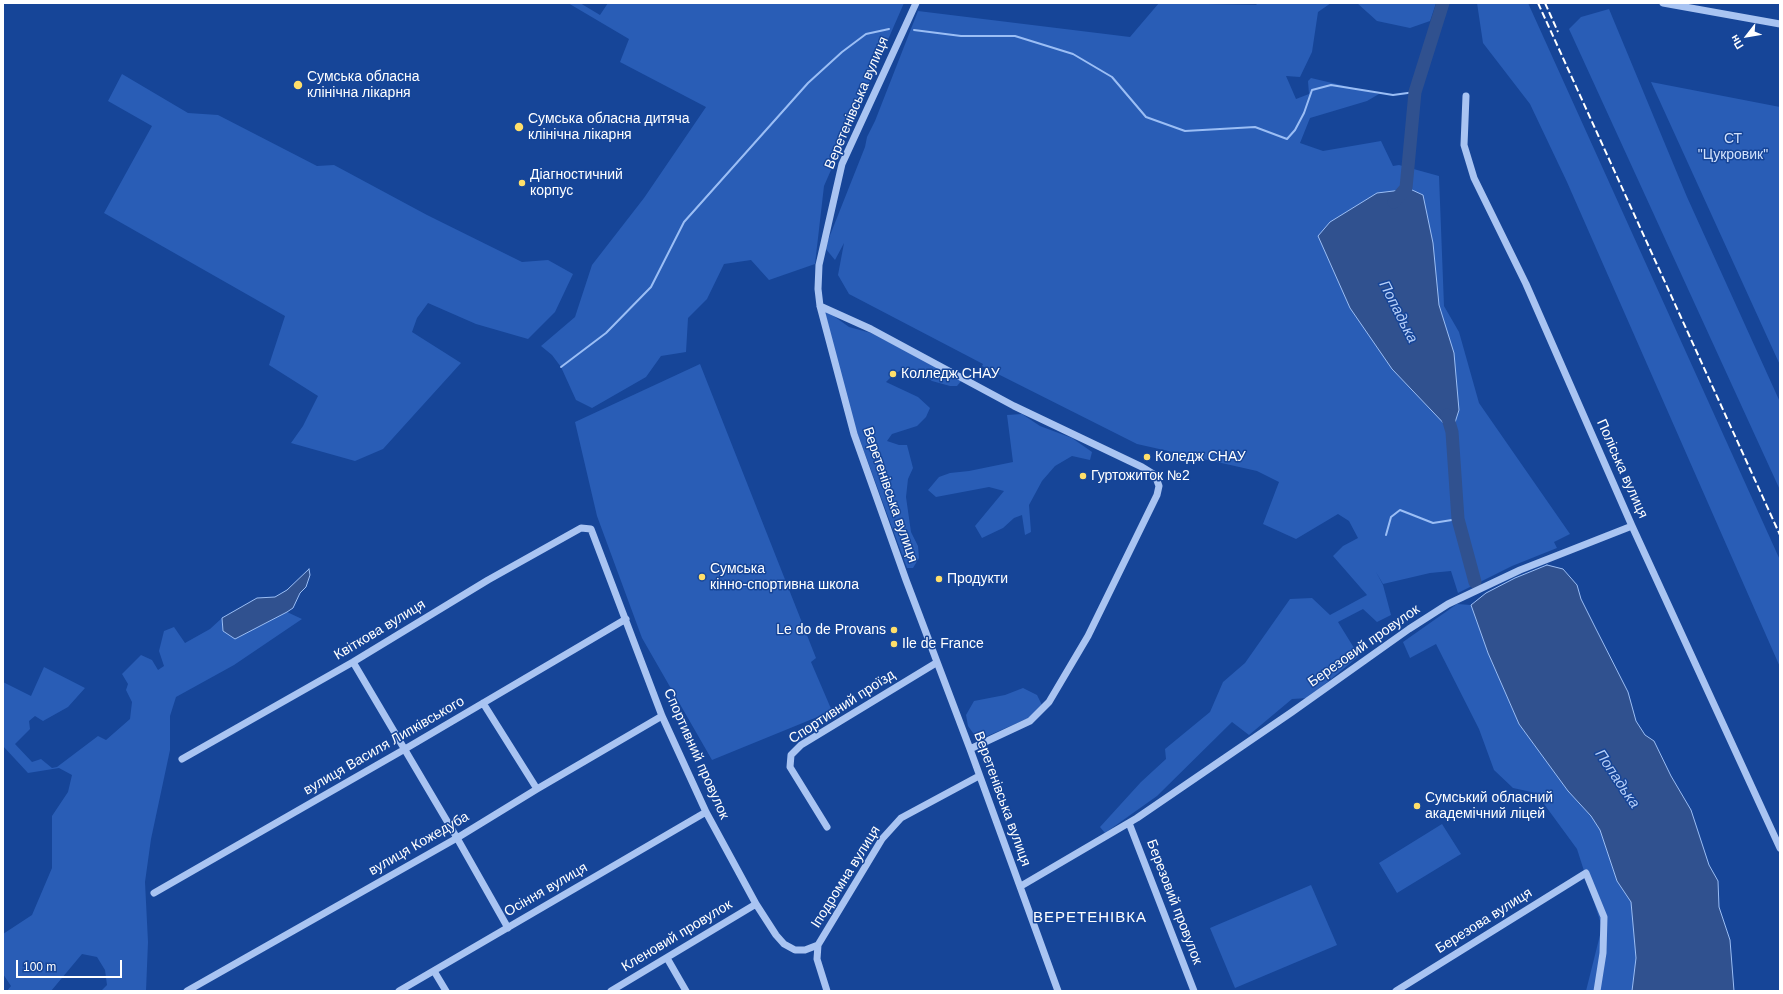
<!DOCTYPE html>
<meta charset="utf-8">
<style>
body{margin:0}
#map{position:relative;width:1783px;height:994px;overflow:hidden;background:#164598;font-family:Helvetica,sans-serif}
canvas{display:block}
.frame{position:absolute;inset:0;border:4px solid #fff;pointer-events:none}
.north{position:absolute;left:1727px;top:16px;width:40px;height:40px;-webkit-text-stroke:3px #164598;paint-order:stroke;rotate:239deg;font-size:11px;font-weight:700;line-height:16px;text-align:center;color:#fff}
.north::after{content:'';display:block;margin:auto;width:14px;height:18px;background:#fff;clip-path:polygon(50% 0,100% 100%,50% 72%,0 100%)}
.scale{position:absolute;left:16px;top:960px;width:106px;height:18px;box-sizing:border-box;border:2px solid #fff;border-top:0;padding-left:5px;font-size:12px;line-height:14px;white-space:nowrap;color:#fff;-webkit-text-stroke:3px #164598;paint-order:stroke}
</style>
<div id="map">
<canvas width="1783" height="994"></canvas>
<div class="frame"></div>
<div class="north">Пн</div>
<div class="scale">100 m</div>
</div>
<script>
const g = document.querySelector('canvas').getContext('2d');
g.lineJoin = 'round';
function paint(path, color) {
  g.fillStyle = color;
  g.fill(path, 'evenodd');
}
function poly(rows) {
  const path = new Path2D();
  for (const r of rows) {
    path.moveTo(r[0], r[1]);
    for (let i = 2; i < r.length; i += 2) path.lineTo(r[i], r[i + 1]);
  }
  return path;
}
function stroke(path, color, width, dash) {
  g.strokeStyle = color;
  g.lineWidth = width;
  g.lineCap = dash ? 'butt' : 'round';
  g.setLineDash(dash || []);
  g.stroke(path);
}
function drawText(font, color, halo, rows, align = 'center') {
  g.font = font + ' Helvetica,sans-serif';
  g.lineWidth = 3;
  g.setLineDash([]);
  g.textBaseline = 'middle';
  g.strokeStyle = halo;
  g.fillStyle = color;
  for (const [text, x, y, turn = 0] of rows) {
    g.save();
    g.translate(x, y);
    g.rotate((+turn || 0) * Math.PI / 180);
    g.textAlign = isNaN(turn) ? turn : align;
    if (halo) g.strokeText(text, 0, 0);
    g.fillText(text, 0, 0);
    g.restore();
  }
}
const green = poly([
 [568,3,580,3,600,15,608,3,904,3,824,186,815,264,769,280,751,260,724,264,707,299,688,318,686,352,661,356,646,377,592,408,576,400,561,367,552,355,541,346,575,317,592,265,644,198,706,107,620,62,629,39],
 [1159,3,1256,5,1258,3,1331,3,1318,12,1312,52,1300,77,1286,76,1296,99,1309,94,1308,81,1311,78,1379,94,1367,101,1310,118,1300,143,1323,151,1381,141,1393,166,1399,165,1439,176,1444,306,1459,332,1479,403,1570,534,1554,542,1557,548,1512,566,1458,593,1451,571,1430,573,1383,584,1376,572,1383,585,1391,615,1377,622,1363,609,1338,622,1359,656,1308,698,1292,699,1249,735,1232,722,1157,796,1105,833,1100,827,1141,782,1166,759,1165,749,1210,712,1223,682,1245,663,1290,599,1312,598,1330,615,1367,595,1333,556,1343,546,1358,538,1349,521,1338,514,1296,539,1263,524,1279,482,1257,471,1137,444,982,366,983,364,849,294,838,275,844,243,835,260,825,248,865,147,867,137,875,121,918,11,1130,37],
 [1357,3,1436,3,1430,21,1410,28,1377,21],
 [1477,3,1528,3,1780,560,1780,667,1567,182,1530,104,1483,43],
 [1609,9,1687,197,1780,402,1780,490,1569,29,1581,17],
 [122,74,188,113,218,115,317,166,334,165,427,215,522,262,548,260,573,274,555,312,528,339,476,324,428,303,417,318,412,332,461,363,383,449,355,461,291,443,303,426,318,396,269,365,285,316,104,213,152,126,108,101],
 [1651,82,1780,107,1780,365],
 [824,309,849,327,871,333,962,380,957,386,950,386,932,381,918,372,903,369,894,374,886,382,918,397,930,408,926,417,917,426,892,434,887,441,899,445,907,445,913,468,908,479,906,497,911,532,918,546,919,558,913,568,907,568,850,413],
 [700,364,816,658,811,662,832,711,712,760,642,638,597,516,575,422],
 [1022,414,1040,426,1072,438,1092,452,1090,460,1072,456,1055,466,1042,481,1029,505,1031,532,1025,535,1022,515,1014,518,1003,528,982,538,975,526,1004,491,989,487,936,497,928,490,939,477,950,473,969,471,1013,462,1007,415],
 [1457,604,1471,605,1488,653,1519,724,1568,791,1591,816,1601,830,1617,881,1631,902,1636,958,1632,991,1586,991,1602,927,1577,849,1536,793,1513,788,1494,770,1479,729,1436,644,1410,658,1403,642],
 [287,612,302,619,234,665,176,697,170,716,170,750,151,839,145,882,148,942,146,991,101,991,107,985,105,970,97,957,82,954,51,991,7,991,11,986,3,974,3,934,32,915,52,868,52,816,68,792,72,775,59,768,28,773,3,746,3,682,31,696,44,667,85,688,68,707,43,721,35,716,29,721,30,729,15,744,32,762,41,759,52,768,57,767,98,736,106,740,130,719,132,702,126,690,128,684,122,674,141,655,152,660,158,670,164,666,159,651,164,631,174,627,185,643,210,629,222,618,223,631,235,639],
 [1023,688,1037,695,1042,705,1029,718,978,740,968,726,966,715,974,701,1005,695],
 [1442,824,1461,854,1397,893,1379,863],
 [1311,885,1337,945,1235,988,1210,928]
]);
const water = poly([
 [1410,189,1423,195,1433,243,1439,305,1454,353,1459,410,1452,432,1392,369,1350,308,1318,236,1330,222,1377,193,1410,189],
 [1547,565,1563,569,1577,585,1581,599,1595,627,1628,692,1636,721,1645,735,1654,741,1671,776,1691,810,1709,865,1718,881,1719,907,1730,940,1734,991,1632,991,1636,958,1631,902,1617,881,1600,830,1591,816,1568,791,1519,724,1488,653,1471,605,1486,593,1515,578,1547,565],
 [309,569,310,575,306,587,300,593,293,608,287,612,235,639,223,631,222,618,257,598,275,597,287,590,309,569]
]);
const stream = poly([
 [914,30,961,36,1015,36,1073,54,1112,77,1146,117,1185,131,1255,127,1287,139,1295,130,1304,113,1312,90,1331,85,1393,95,1415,92],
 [561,367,606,333,651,287,684,222,808,83,842,52,866,34,889,29],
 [1386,535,1391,517,1400,510,1433,523,1458,519]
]);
const river = poly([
 [1394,202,1406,188,1415,92,1443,3],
 [1447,415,1452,432,1458,519,1475,582]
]);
const minor = poly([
 [916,3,842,164,819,265,818,289,820,306,854,434,906,580,970,749,1058,991],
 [1663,3,1780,24],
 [1466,96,1464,145,1474,178,1526,284,1632,526,1780,848],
 [820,306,871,329,1014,406,1142,467,1155,475,1159,486,1157,495,1088,636,1049,702,1030,721,970,749],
 [353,662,457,838,508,928],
 [483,703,537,789],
 [182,759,353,662,488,580,581,528,591,529,662,716,706,812,756,904,776,935,784,944,795,950,805,950,818,945],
 [1129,823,1194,991],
 [827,827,790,767,791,755,801,745,936,663],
 [1021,886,1137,818,1292,712,1409,629,1448,604,1520,570,1632,526],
 [154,893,405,749,626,619],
 [667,958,686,991],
 [434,971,446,991],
 [187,991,457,838,537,789,662,716],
 [399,991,706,812],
 [611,991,756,904],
 [827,991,817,959,818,945,882,839,901,818,979,776],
 [1396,991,1586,873,1604,917,1603,953,1597,991]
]);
const rail = poly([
 [1538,3,1780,535],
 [1545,3,1558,32]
]);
const markers = [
 [298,85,5,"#ffdf6a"],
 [519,127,5,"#ffdf6a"],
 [522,183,4,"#ffdf6a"],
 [893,374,4,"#ffdf6a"],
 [1147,457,4,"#ffdf6a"],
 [1083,476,4,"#ffdf6a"],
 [702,577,4,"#ffdf6a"],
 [939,579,4,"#ffdf6a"],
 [894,630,4,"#ffdf6a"],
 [894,644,4,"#ffdf6a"],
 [1417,806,4,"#ffdf6a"]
];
const poiNames = [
 ["Сумська обласна",307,77],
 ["клінічна лікарня",307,93],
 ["Сумська обласна дитяча",528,119],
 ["клінічна лікарня",528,135],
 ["Діагностичний",530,175],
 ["корпус",530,191],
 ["Колледж СНАУ",901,374],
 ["Коледж СНАУ",1155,457],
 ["Гуртожиток №2",1091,476],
 ["Сумська",710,569],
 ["кінно-спортивна школа",710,585],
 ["Продукти",947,579],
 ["Le do de Provans",886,630,"right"],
 ["Ile de France",902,644],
 ["Сумський обласний",1425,798],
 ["академічний ліцей",1425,814]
];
const streetNames = [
 ["Веретенівська вулиця",857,103,-67],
 ["Поліська вулиця",1622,469,66],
 ["Веретенівська вулиця",890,495,71],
 ["Квіткова вулиця",380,630,-31],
 ["Березовий провулок",1364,646,-35],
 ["Спортивний проїзд",842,707,-33],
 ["вулиця Василя Липківського",384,746,-30],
 ["Спортивний провулок",696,754,66],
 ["Веретенівська вулиця",1002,799,70],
 ["вулиця Кожедуба",419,844,-30],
 ["Іподромна вулиця",846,877,-58],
 ["Осіння вулиця",546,890,-30],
 ["Березовий провулок",1174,902,69],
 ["Березова вулиця",1484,921,-32],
 ["Кленовий провулок",677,936,-31]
];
const parkNames = [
 ["СТ",1733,139],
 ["\"Цукровик\"",1733,155]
];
const waterNames = [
 ["Попадька",1398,312,63],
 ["Попадька",1617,779,56]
];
const neighbourhoodNames = [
 ["ВЕРЕТЕНІВКА",1090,918]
];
paint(green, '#295db6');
paint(water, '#30518f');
stroke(water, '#9bbef5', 1);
stroke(stream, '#9bbef5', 2);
stroke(river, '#30518f', 13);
stroke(minor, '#a9c4f2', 7);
stroke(rail, '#fff', 2, [7, 3]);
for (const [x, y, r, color] of markers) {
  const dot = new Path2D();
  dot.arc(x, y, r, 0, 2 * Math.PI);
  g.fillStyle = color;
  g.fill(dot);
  stroke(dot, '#164598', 1.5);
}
drawText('14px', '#fff', '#164598', poiNames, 'left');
drawText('14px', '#fff', '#164598', streetNames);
drawText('14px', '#d1e1fc', '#164598', parkNames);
drawText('italic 15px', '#b6cff9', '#164598', waterNames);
g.letterSpacing = '1px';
drawText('15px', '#fff', '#164598', neighbourhoodNames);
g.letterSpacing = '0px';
</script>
